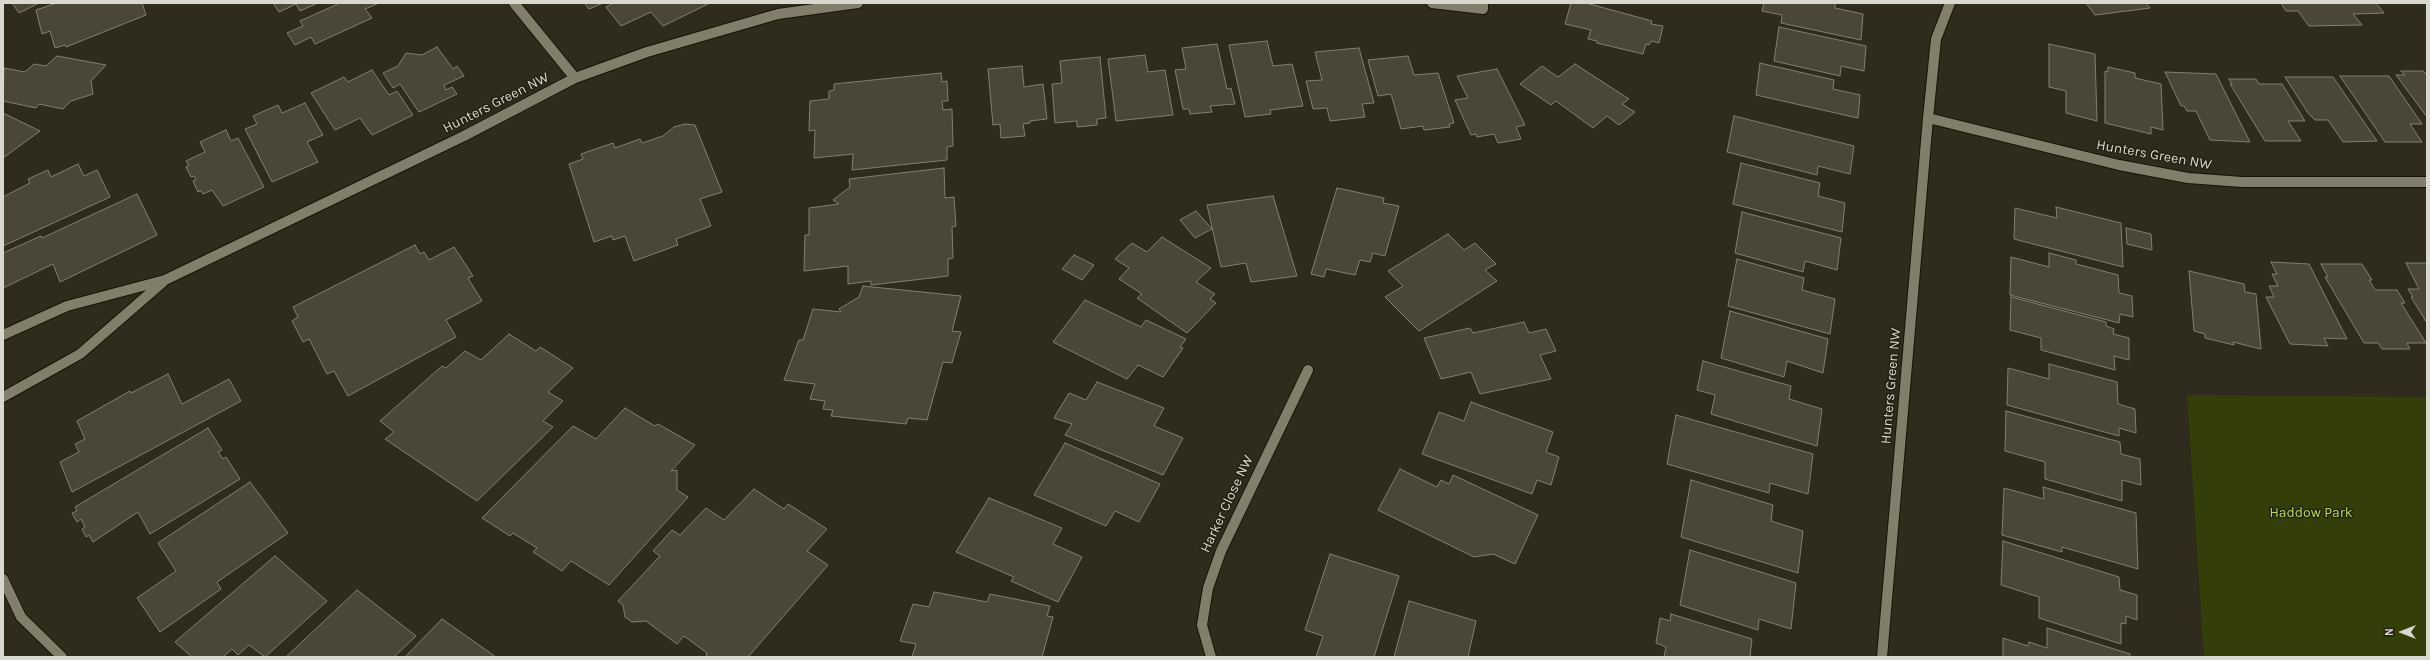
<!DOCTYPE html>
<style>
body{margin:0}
#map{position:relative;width:2430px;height:660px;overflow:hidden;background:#2f2c1d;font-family:Karla,sans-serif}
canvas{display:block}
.frame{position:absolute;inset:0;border:4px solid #d9d8ce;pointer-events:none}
.north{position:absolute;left:2382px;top:612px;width:40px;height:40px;-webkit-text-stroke:3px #252213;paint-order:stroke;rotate:270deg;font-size:11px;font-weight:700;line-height:16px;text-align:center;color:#d9d8ce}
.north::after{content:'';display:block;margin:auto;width:14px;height:18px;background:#d9d8ce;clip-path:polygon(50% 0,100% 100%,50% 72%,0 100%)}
</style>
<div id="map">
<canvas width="2430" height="660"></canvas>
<div class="frame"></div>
<div class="north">N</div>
</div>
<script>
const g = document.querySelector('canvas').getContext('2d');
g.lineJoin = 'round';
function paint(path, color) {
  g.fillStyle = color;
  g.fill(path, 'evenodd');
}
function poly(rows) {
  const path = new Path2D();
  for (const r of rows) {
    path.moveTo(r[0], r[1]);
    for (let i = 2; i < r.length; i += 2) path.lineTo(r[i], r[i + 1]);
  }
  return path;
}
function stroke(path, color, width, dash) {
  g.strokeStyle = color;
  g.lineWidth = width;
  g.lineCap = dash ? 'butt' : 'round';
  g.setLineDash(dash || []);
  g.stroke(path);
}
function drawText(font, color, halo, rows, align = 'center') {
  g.font = font + ' Karla,sans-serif';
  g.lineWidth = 3;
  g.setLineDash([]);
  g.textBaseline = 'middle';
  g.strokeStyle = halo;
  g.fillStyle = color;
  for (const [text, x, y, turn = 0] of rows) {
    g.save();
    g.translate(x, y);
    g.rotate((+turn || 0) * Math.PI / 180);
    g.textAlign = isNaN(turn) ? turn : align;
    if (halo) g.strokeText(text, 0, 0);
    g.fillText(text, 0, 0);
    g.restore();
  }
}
const green = poly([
 [2187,395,2427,397,2427,657,2204,657]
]);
const building = poly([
 [12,3,39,3,19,13,12,3],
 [57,3,142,3,146,15,66,47,65,45,55,48,50,31,42,34,36,10,57,3],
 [273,3,318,3,300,11,296,4,279,12,273,3],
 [340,3,379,3,365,9,372,18,315,44,311,37,295,45,287,33,303,26,300,21,340,3],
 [584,3,603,3,589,9,584,3],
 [614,3,710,3,663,26,651,12,621,26,606,7,614,3],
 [1571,3,1586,3,1652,21,1651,24,1663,26,1659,43,1651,41,1649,45,1646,44,1643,54,1597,43,1597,41,1588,39,1591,30,1565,24,1571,3],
 [1764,3,1835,3,1835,8,1863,14,1861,40,1781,23,1782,15,1762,11,1764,3],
 [2086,3,2146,3,2150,8,2095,15,2086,3],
 [2281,3,2376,3,2384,13,2353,14,2362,25,2309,26,2298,11,2286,11,2281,3],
 [1779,27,1866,46,1864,71,1841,66,1840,76,1774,61,1779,27],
 [1267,41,1273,66,1292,64,1303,106,1270,110,1271,114,1245,117,1229,45,1267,41],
 [1217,44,1227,89,1231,88,1235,104,1210,106,1212,112,1190,114,1189,109,1183,109,1175,70,1186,69,1182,48,1217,44],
 [2049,44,2095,54,2097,121,2066,113,2066,91,2049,87,2049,44],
 [437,47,453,69,457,66,464,76,444,85,446,90,452,87,457,94,419,112,400,84,393,88,383,73,398,66,406,53,422,55,437,47],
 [1359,48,1374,103,1362,104,1365,117,1330,121,1327,108,1313,109,1306,81,1322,80,1315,52,1359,48],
 [1145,55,1148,72,1165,70,1173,115,1116,121,1108,59,1145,55],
 [57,56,106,65,91,81,93,94,71,101,63,109,39,104,36,108,3,101,4,68,25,72,34,64,46,66,57,56],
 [1408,56,1414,75,1438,73,1454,123,1449,124,1450,127,1424,130,1423,126,1401,129,1391,94,1378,96,1368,60,1408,56],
 [1100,57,1106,118,1097,119,1097,125,1077,127,1077,121,1055,123,1052,84,1062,83,1060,61,1100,57],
 [1760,63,1834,80,1833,89,1860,95,1858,118,1756,95,1760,63],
 [1575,64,1629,99,1622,104,1635,112,1619,125,1607,116,1593,128,1556,101,1551,105,1520,84,1542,66,1558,77,1575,64],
 [1022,66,1024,87,1043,84,1047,119,1030,121,1030,123,1023,124,1025,136,1001,138,1000,124,993,125,988,69,1022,66],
 [2108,67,2135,73,2135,78,2161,84,2163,130,2151,127,2151,134,2105,123,2105,71,2108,72,2108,67],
 [1497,69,1525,125,1516,127,1521,139,1498,143,1494,134,1477,137,1476,134,1471,135,1455,100,1468,98,1457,76,1497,69],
 [372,70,389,95,397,91,413,115,372,135,360,118,335,130,311,93,344,77,348,82,372,70],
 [2401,71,2423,71,2427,75,2427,117,2396,75,2405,75,2401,71],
 [2165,72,2216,74,2250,142,2210,140,2196,111,2187,111,2184,106,2181,106,2165,72],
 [941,73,942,82,947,81,948,101,942,101,943,110,952,109,953,146,947,147,947,160,852,170,853,154,814,158,815,130,809,131,810,101,829,99,829,91,834,90,834,84,941,73],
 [2340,76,2389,76,2422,124,2410,124,2422,142,2385,142,2340,76],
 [2285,77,2333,77,2377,141,2343,142,2328,120,2315,120,2308,113,2285,77],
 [2229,79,2256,79,2259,84,2282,84,2305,121,2288,121,2301,141,2265,141,2230,84,2232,84,2229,79],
 [305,103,323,135,307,142,318,162,272,182,245,129,257,124,253,116,278,105,282,113,305,103],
 [3,113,40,131,3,158,3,113],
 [1734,116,1854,146,1850,174,1818,166,1817,175,1727,152,1734,116],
 [685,124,695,125,722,192,700,199,711,226,676,239,678,245,634,261,625,236,613,240,612,236,594,242,569,164,583,159,581,154,613,143,615,148,640,139,642,143,663,136,674,127,685,124],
 [226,130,231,141,238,138,264,187,223,206,212,190,203,194,201,191,198,192,193,181,196,179,194,176,191,177,186,167,189,165,186,161,205,152,200,142,226,130],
 [1741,163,1820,183,1818,196,1845,203,1842,232,1733,204,1741,163],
 [78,164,84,176,97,170,110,197,3,246,3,197,30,183,28,179,48,170,51,177,78,164],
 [944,168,945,198,954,197,956,226,952,227,953,258,948,259,948,276,871,285,871,281,848,284,848,266,804,271,805,235,809,235,809,208,839,204,833,200,850,187,849,179,944,168],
 [1337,188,1384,198,1383,203,1399,206,1385,256,1373,253,1370,262,1360,260,1355,275,1326,269,1324,277,1311,274,1337,188],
 [137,194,157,235,60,282,53,264,3,288,3,253,41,236,42,238,137,194],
 [1273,196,1297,276,1251,282,1246,263,1221,267,1207,205,1273,196],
 [2056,207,2121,223,2123,267,2014,239,2015,208,2057,218,2056,207],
 [1196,211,1212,229,1195,238,1180,220,1196,211],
 [1742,212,1841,238,1837,270,1805,261,1803,272,1735,253,1742,212],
 [2126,228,2151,234,2152,250,2127,244,2126,228],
 [1448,234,1464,250,1475,243,1496,264,1485,270,1497,281,1419,331,1385,297,1403,286,1388,271,1448,234],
 [1162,237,1211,268,1196,282,1215,294,1210,299,1216,303,1187,333,1137,298,1142,294,1119,279,1129,268,1115,259,1132,243,1147,252,1162,237],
 [415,245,420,254,424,252,429,260,454,247,473,276,468,278,482,301,446,320,456,337,348,396,334,371,327,374,309,339,303,342,292,321,298,317,293,307,415,245],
 [2049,253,2076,260,2076,264,2118,275,2119,293,2132,296,2133,317,2120,314,2119,323,2010,295,2011,257,2049,267,2049,253],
 [1074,255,1094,265,1082,280,1062,269,1074,255],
 [1737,259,1804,278,1802,290,1835,299,1830,334,1728,306,1737,259],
 [2271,262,2309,264,2347,339,2324,338,2328,346,2290,344,2266,297,2274,297,2269,286,2278,286,2272,274,2277,274,2271,262],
 [2406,263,2427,263,2427,323,2411,297,2413,297,2408,289,2419,289,2406,263],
 [2321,264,2362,264,2372,280,2369,280,2375,290,2397,290,2405,303,2401,303,2426,343,2407,343,2410,349,2382,349,2378,343,2364,343,2325,277,2328,277,2321,264],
 [2189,271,2244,284,2245,292,2256,294,2261,349,2233,342,2234,345,2205,338,2205,334,2194,331,2189,271],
 [863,286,961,296,952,331,961,332,952,363,943,362,927,420,908,418,906,424,831,416,833,410,823,409,825,401,810,399,815,384,784,380,799,340,803,340,813,309,841,312,839,309,859,297,863,286],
 [2011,297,2106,322,2106,326,2114,329,2113,334,2129,338,2129,360,2114,356,2115,370,2041,350,2041,338,2010,330,2011,297],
 [1085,300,1141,327,1146,320,1186,339,1180,347,1183,348,1163,377,1138,365,1127,379,1053,342,1085,300],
 [1730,311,1828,339,1823,373,1787,361,1784,377,1721,358,1730,311],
 [1524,322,1529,333,1546,329,1556,351,1540,355,1551,379,1480,394,1471,372,1441,379,1424,338,1470,328,1473,333,1524,322],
 [509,334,536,351,540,347,573,368,548,392,563,401,543,421,553,427,477,501,385,439,394,432,380,421,442,366,446,368,465,351,481,360,509,334],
 [1703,361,1791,386,1789,399,1822,409,1817,446,1711,414,1715,395,1697,390,1703,361],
 [2049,364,2117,382,2118,404,2135,409,2136,433,2119,428,2119,436,2007,405,2008,368,2049,379,2049,364],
 [168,374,182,404,229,379,241,401,72,492,60,462,79,452,75,444,85,439,77,421,130,391,131,393,168,374],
 [1097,382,1164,408,1154,426,1183,438,1163,475,1065,435,1072,424,1054,418,1069,393,1086,400,1097,382],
 [1471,402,1553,432,1546,452,1559,457,1551,485,1537,480,1532,494,1422,454,1439,412,1464,421,1471,402],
 [625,408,655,426,658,424,695,445,671,471,677,470,677,490,688,497,609,585,571,561,562,571,533,552,537,548,513,533,510,536,482,518,573,426,596,439,625,408],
 [2006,411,2120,442,2121,454,2140,459,2141,485,2122,480,2122,501,2045,479,2045,462,2005,451,2006,411],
 [1676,415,1813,454,1808,494,1770,483,1769,493,1667,464,1676,415],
 [208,428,222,450,218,452,223,459,226,457,240,479,150,534,138,512,93,542,89,535,86,537,82,529,85,527,81,519,77,522,72,513,77,511,75,507,208,428],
 [1065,443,1160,484,1139,522,1115,511,1106,526,1034,495,1065,443],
 [1400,469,1437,487,1441,480,1449,484,1453,475,1538,515,1515,564,1493,554,1474,557,1378,510,1400,469],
 [1691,480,1773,505,1771,521,1803,531,1798,573,1681,537,1691,480],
 [250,482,288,533,217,582,221,589,160,632,137,598,176,571,158,543,250,482],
 [2043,487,2136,513,2138,569,2062,547,2062,552,2002,535,2004,488,2044,499,2043,487],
 [754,489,784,509,788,504,827,529,807,551,828,565,748,657,706,657,707,653,684,636,677,644,646,621,632,622,625,617,623,605,618,601,660,556,653,551,672,530,680,535,706,508,724,520,754,489],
 [989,498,1062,528,1053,544,1082,557,1058,602,1011,581,1014,577,956,552,989,498],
 [2003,541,2119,577,2120,590,2137,595,2137,620,2126,616,2126,624,2121,623,2121,644,2039,618,2039,597,2001,585,2003,541],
 [1690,550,1796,583,1791,629,1759,619,1758,630,1680,605,1690,550],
 [1330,554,1399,576,1374,657,1316,657,1323,636,1305,630,1330,554],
 [275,556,327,601,265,657,249,645,238,655,232,649,223,657,192,657,175,642,275,556],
 [357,590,416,636,394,657,286,657,357,590],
 [934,592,987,602,990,594,1050,606,1047,616,1053,617,1042,657,912,657,916,644,900,641,913,604,929,607,934,592],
 [1409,601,1476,621,1468,657,1394,657,1409,601],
 [1671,614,1752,639,1750,656,1754,657,1664,657,1666,647,1656,643,1660,618,1670,621,1671,614],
 [442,619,496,657,405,657,442,619],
 [2047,628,2130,654,2130,657,2003,657,2003,638,2028,646,2029,642,2047,648,2047,628]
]);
const street = poly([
 [514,3,575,78],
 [1432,3,1483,9,1483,3],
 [1928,118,1936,39,1950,3],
 [3,335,67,306,165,280,464,136,575,78,647,52,778,14,858,3],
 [3,397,80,354,163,282],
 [1211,657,1202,625,1208,588,1221,551,1308,370],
 [1882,657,1928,118,2119,165,2188,178,2242,182,2427,182]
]);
const secondary = poly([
 [3,579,21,617,62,657]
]);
const streetNames = [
 ["Hunters Green NW",496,103,-27],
 ["Hunters Green NW",2154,155,10],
 ["Hunters Green NW",1891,386,-85],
 ["Harker Close NW",1227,504,-65]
];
const parkNames = [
 ["Haddow Park",2311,513]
];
paint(green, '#333e09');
paint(building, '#4b4737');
stroke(building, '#83806e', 1);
stroke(street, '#171406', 12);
stroke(secondary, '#171406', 12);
stroke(street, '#817e6c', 10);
stroke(secondary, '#817e6c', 10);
drawText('14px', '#d9d8ce', '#252213', streetNames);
drawText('14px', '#b8d758', '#252213', parkNames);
</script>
